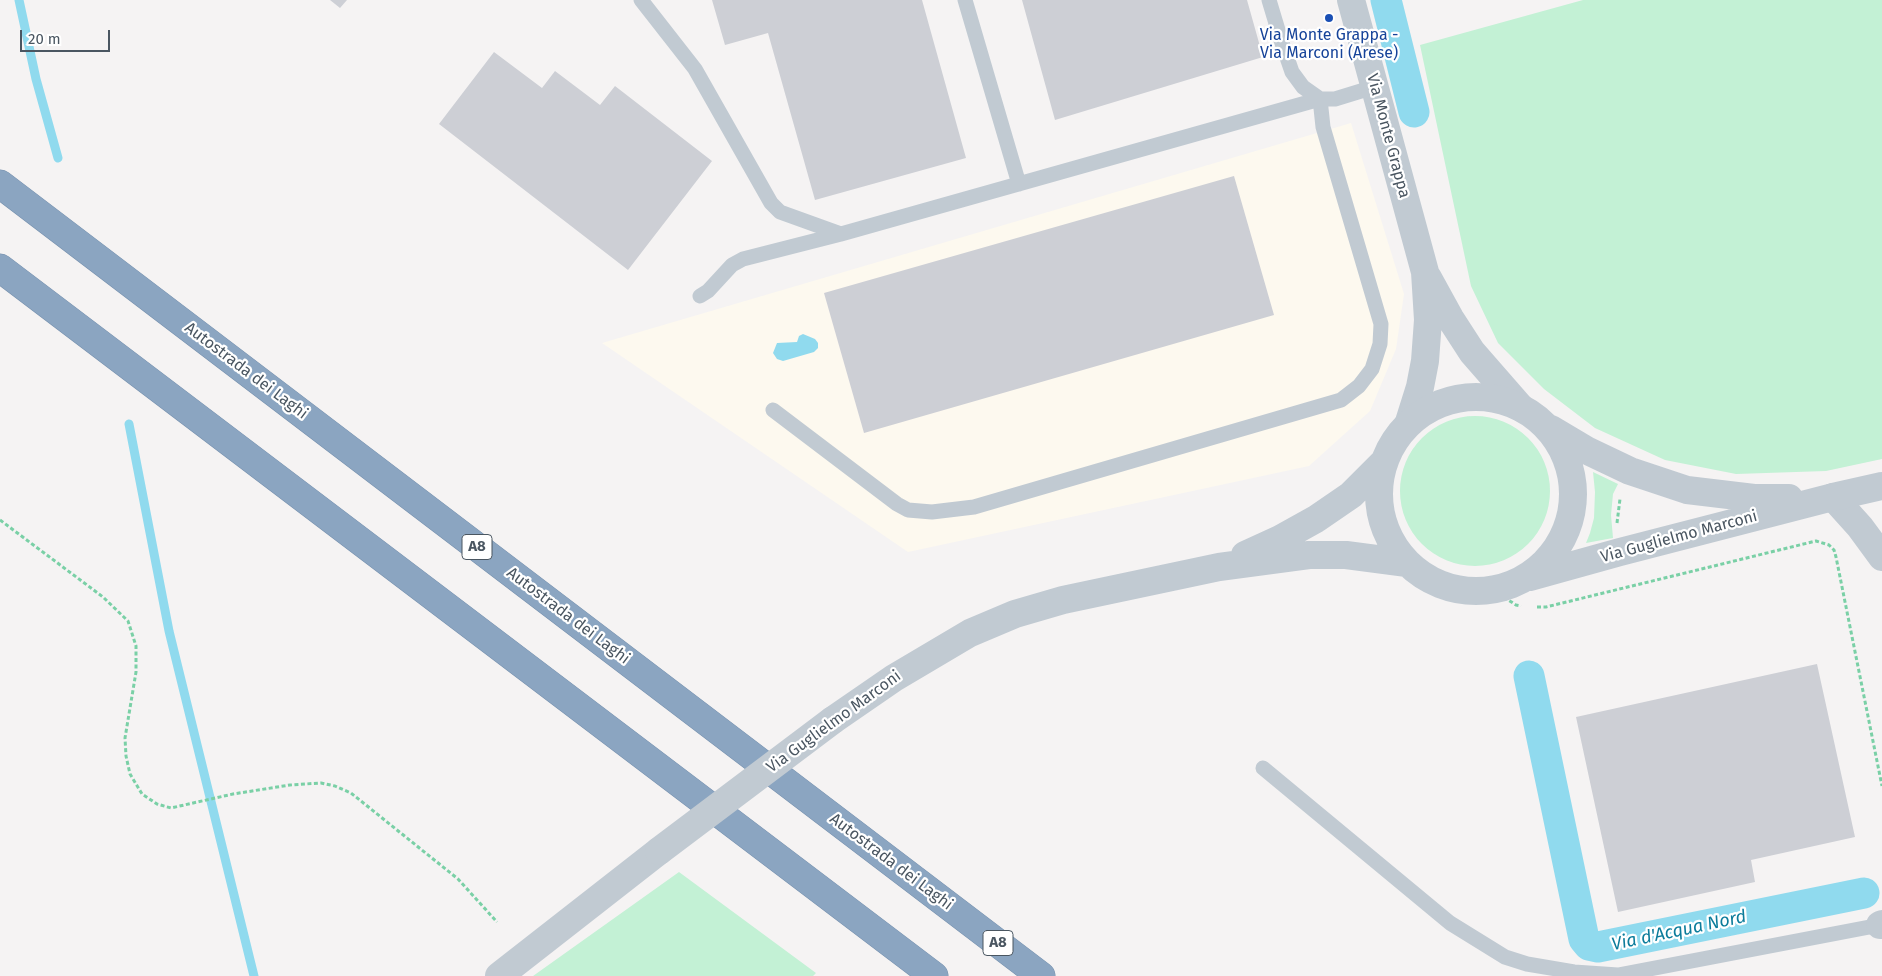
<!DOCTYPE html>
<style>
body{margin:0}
#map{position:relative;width:1882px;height:976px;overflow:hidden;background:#f5f3f3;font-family:"Fira Sans",sans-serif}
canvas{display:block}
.scale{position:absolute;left:20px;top:30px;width:90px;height:22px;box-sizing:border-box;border:2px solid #4a5661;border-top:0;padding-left:6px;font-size:15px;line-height:18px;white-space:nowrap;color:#4a5661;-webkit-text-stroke:4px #fff;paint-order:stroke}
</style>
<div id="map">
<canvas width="1882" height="976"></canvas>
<div class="scale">20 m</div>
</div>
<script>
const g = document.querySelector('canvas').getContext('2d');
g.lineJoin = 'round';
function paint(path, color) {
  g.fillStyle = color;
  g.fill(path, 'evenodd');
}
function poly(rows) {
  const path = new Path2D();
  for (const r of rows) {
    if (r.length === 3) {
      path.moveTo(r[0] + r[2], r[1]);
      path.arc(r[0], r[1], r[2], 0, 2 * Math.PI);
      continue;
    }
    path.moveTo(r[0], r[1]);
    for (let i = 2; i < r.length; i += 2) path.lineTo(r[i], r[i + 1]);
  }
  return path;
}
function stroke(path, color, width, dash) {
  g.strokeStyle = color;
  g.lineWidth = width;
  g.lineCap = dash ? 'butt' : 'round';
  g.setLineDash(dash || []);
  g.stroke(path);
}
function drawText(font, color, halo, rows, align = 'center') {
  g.font = font + ' "Fira Sans",sans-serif';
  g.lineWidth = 4.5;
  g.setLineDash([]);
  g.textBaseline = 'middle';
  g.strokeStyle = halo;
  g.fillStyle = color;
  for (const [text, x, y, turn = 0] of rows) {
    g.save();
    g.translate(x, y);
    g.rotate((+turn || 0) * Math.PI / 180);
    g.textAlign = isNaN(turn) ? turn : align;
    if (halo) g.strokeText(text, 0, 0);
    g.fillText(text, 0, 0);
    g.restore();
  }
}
const commercial = poly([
 [1351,123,1404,294,1396,349,1370,411,1309,466,908,552,602,343]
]);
const green = poly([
 [1583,0,1882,0,1882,459,1826,471,1736,474,1665,460,1595,428,1544,389,1498,343,1471,286,1420,45],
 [1475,491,75],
 [1593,472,1618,484,1613,494,1611,515,1613,538,1586,543,1590,533,1594,518,1595,492],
 [679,872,816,973,813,976,533,976]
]);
const water = poly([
 [803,334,815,339,818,343,818,348,814,352,783,361,777,359,773,353,777,343,797,342,799,336]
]);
const stream = poly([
 [19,0,36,79,58,158],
 [129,424,169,631,254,976]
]);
const canal = poly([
 [1386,0,1414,112],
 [1529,676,1584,939,1589,945,1598,947,1864,893]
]);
const building = poly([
 [330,0,347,0,340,8],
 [712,0,922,0,966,158,815,200,768,33,725,45],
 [1022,0,1247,0,1263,57,1055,120],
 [494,52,542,88,555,71,600,105,615,86,712,161,628,270,439,124],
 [1234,176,1274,315,864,433,824,293],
 [1817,664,1855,837,1751,860,1755,882,1618,912,1576,717]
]);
const path = poly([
 [0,520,103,597,128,621,136,646,136,672,125,738,126,756,130,774,142,794,157,804,171,808,233,794,290,785,321,783,335,786,351,793,458,879,497,922],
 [1617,523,1620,499],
 [1493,590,1516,605,1521,606],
 [1537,607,1546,607,1816,541,1829,545,1834,550,1836,557,1882,786]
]);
const service = poly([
 [641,0,695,69,771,203,780,212,841,234,1320,99,1335,99,1374,87],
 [965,0,1019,184],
 [700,296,708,291,732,265,743,259,841,234],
 [773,410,897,504,908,510,932,512,974,507,1341,400,1359,386,1372,369,1380,344,1381,324,1323,127,1320,99,1303,87,1292,72,1281,40,1269,0],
 [1263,768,1450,923,1505,957,1527,964,1574,972,1618,975,1880,925]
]);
const minor = poly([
 [1351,0,1425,272,1428,320,1425,361,1420,387,1409,422],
 [1428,278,1450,318,1472,352,1520,407],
 [1833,497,1860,527,1882,557],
 [1880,925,1882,924]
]);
const tertiary = poly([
 [1476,494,97],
 [1551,429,1588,451,1630,471,1687,490,1754,498,1789,498],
 [1245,555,1280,539,1316,519,1351,495,1382,464],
 [1530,577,1620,552,1833,497,1882,486],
 [833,720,894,678,970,633,1015,614,1063,600,1219,567,1309,555,1346,555,1407,563],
 [499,976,659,851]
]);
const motorway = poly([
 [0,184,1041,976],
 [0,268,934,976]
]);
const tertiaryBridge = poly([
 [659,851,833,720]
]);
const markers = [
 [1329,18,5,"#1a4fb4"]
];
const shields = [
 [477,547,30],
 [998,943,30]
];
const shieldNames = [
 ["A8",477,547],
 ["A8",998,943]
];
const transitNames = [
 ["Via Monte Grappa -",1329,36],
 ["Via Marconi (Arese)",1329,54]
];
const streetNames = [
 ["Via Monte Grappa",1388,136,75],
 ["Autostrada dei Laghi",246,371,37],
 ["Via Guglielmo Marconi",1679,537,-15],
 ["Autostrada dei Laghi",568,616,37],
 ["Via Guglielmo Marconi",834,722,-36],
 ["Autostrada dei Laghi",891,862,37]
];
const waterNames = [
 ["Via d'Acqua Nord",1679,931,-12]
];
paint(commercial, '#fdf9ef');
paint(green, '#c3f1d5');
paint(water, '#90daee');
stroke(stream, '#90daee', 9);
stroke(canal, '#90daee', 31);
paint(building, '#cdcfd5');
stroke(motorway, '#7690ad', 29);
stroke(path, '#7ad0a6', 3, [4, 2.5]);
stroke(service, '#c1cad2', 15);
stroke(minor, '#c1cad2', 28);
stroke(tertiary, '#c1cad2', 28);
stroke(motorway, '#8ba5c1', 28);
stroke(tertiaryBridge, '#c1cad2', 28);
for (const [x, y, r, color] of markers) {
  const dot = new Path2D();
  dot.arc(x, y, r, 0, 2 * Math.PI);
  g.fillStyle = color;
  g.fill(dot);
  stroke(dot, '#fff', 2);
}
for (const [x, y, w] of shields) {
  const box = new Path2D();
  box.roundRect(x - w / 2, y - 12.5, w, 25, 4);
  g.fillStyle = '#fff';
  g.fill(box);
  stroke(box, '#4a5661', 1);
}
drawText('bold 15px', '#4a5661', null, shieldNames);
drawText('16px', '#164399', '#fff', transitNames);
drawText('16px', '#4a5661', '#fff', streetNames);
drawText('italic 18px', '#0c7c9b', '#fff', waterNames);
</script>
